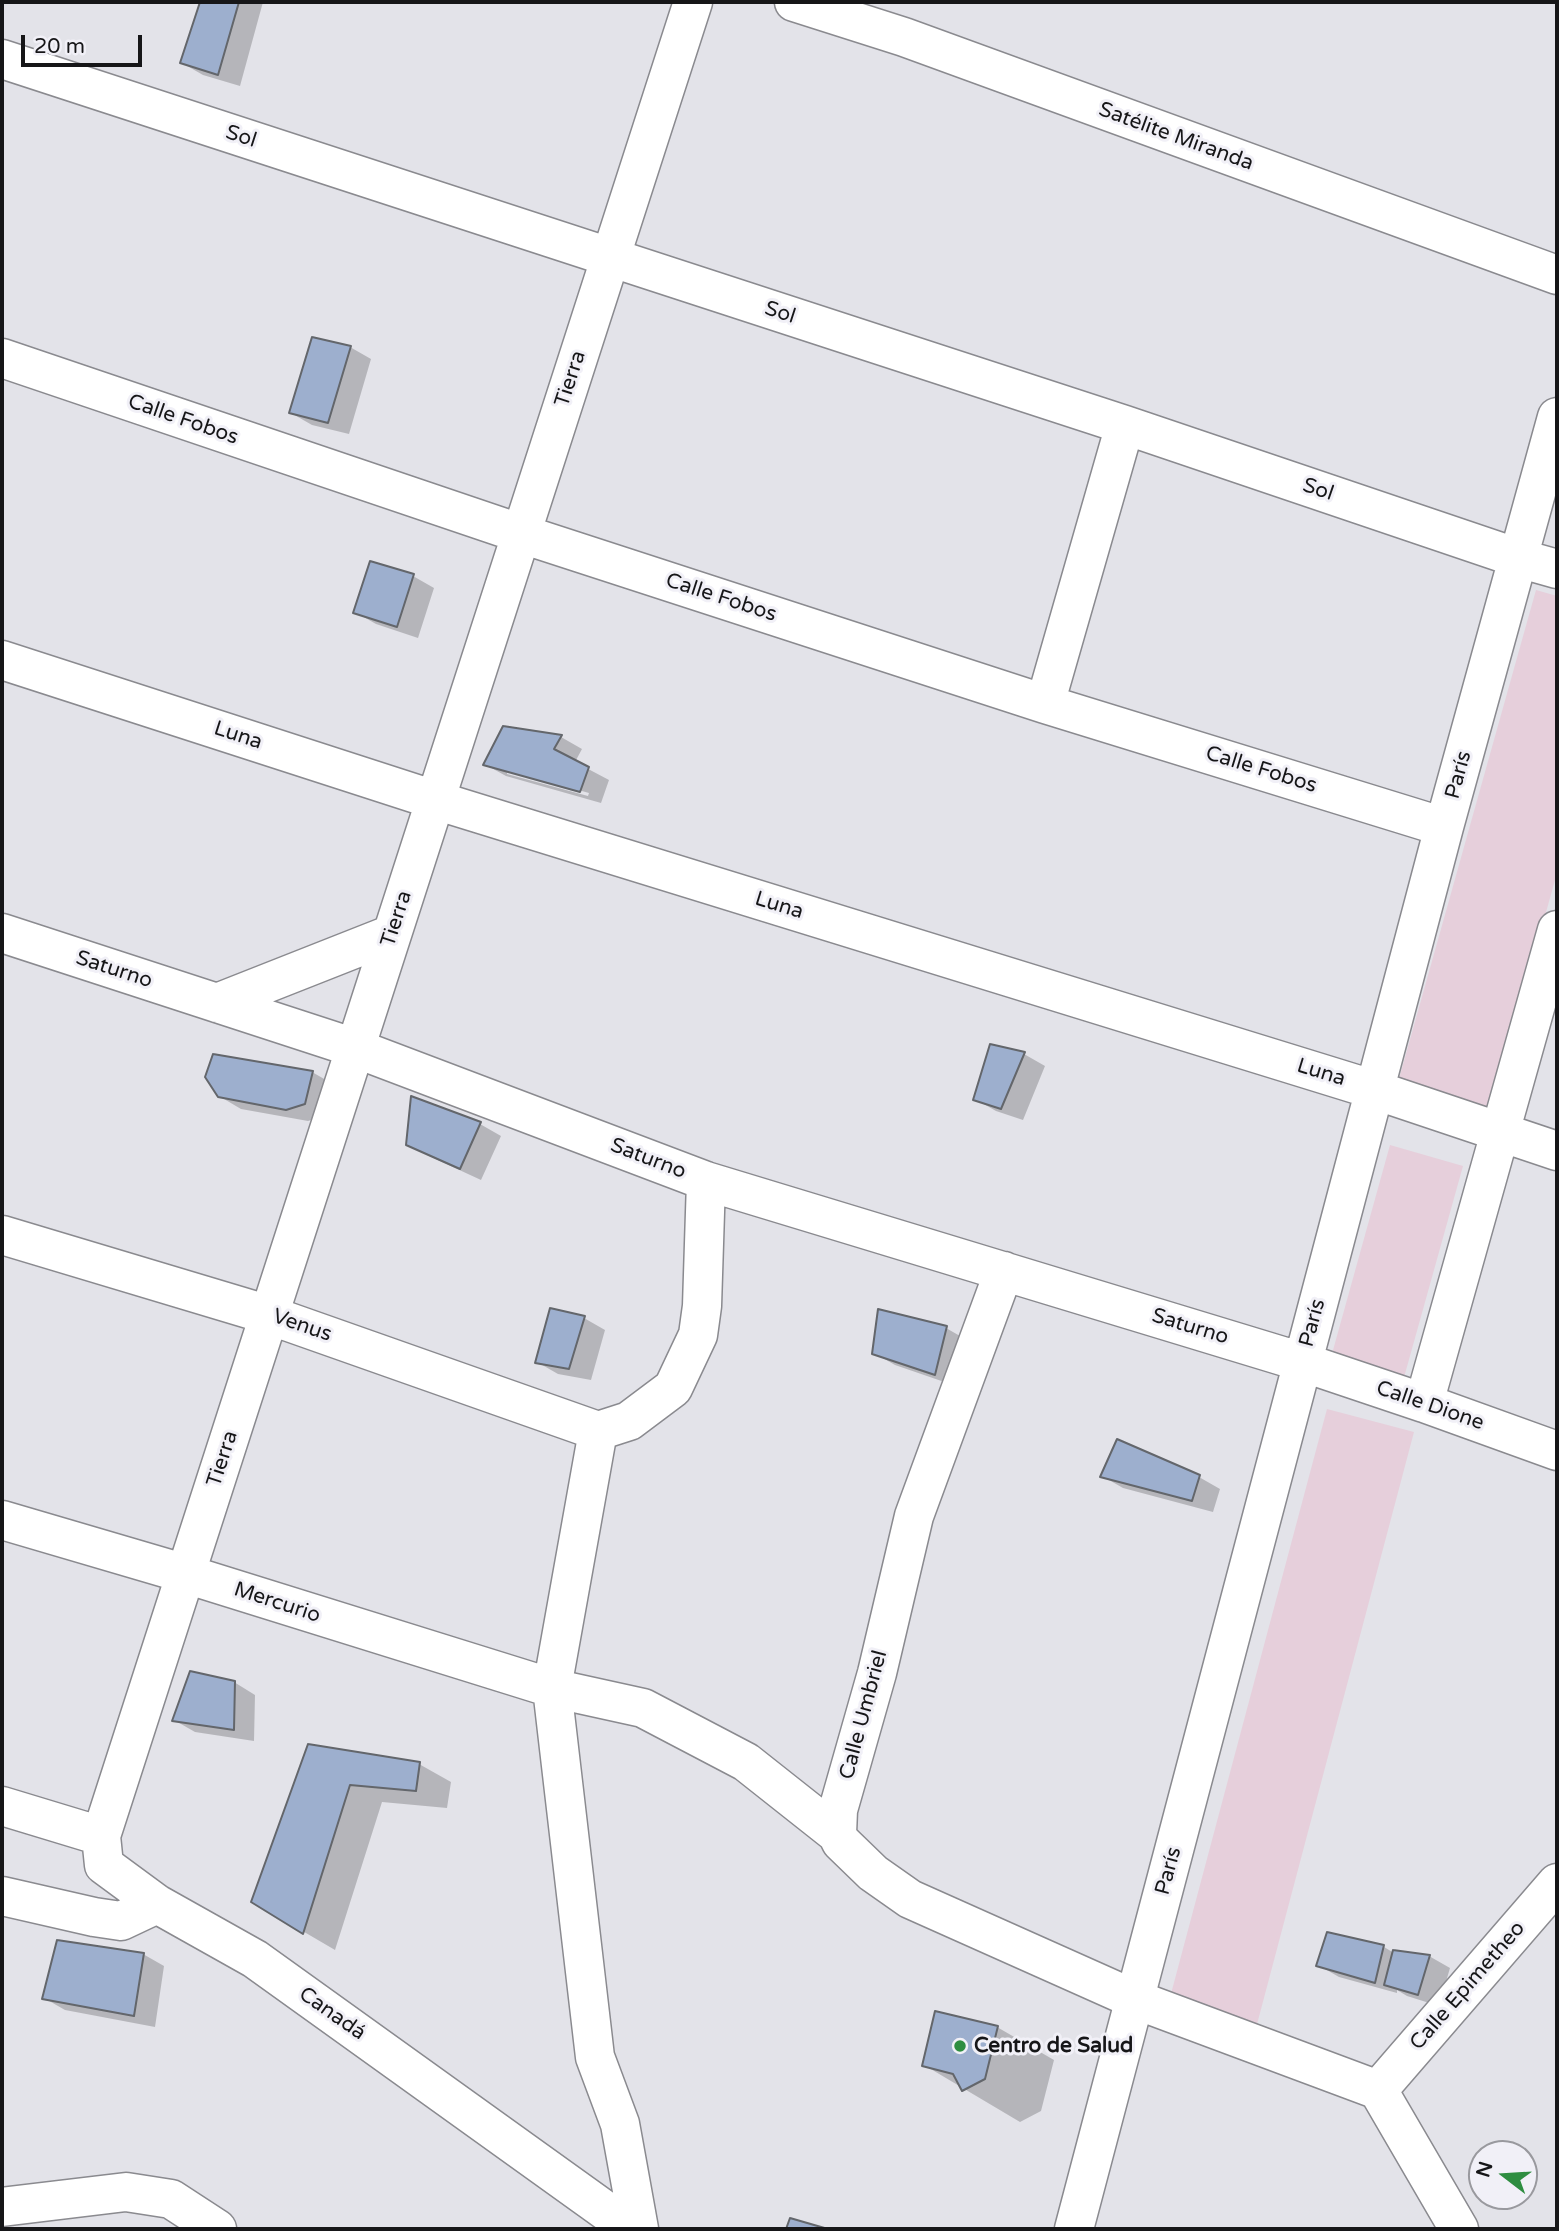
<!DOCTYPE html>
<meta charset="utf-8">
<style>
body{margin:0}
#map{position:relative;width:1559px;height:2231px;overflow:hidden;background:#e3e3e9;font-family:"Varela Round",sans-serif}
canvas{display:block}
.frame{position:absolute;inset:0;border:4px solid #161618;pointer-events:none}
.north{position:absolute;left:1468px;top:2140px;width:70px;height:70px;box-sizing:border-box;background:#f1f0f7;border:2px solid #99999e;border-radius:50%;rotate:287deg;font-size:19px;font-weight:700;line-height:28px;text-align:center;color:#161618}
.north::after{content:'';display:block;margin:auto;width:24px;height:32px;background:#2e8d40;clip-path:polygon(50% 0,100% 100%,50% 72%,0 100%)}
.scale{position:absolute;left:21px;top:35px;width:121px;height:32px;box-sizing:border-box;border:4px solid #161618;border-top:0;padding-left:9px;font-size:21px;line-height:24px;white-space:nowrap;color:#161618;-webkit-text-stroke:5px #f1f0f7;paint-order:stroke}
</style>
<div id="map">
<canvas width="1559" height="2231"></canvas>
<div class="frame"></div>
<div class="north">N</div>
<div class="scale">20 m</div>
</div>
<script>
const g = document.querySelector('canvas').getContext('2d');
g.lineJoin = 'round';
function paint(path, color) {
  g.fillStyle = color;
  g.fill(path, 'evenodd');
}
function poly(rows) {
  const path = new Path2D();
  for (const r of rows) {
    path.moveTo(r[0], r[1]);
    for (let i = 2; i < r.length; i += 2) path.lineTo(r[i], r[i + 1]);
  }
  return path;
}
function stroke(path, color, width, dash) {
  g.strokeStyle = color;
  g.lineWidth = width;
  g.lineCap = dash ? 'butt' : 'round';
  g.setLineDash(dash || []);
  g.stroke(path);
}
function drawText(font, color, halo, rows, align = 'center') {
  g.font = font + ' "Varela Round",sans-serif';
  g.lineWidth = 6;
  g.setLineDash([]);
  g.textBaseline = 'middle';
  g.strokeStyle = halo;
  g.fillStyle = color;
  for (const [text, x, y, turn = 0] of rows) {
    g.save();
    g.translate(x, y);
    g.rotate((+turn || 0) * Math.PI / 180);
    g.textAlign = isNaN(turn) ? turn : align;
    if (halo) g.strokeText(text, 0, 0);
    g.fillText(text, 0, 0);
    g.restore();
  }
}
const green = poly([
 [1536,590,1557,596,1557,873,1490,1112,1397,1086],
 [1390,1145,1463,1166,1403,1381,1330,1361],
 [1327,1409,1414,1432,1256,2028,1168,2005]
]);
const shadow = poly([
 [201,2,263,2,240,86,203,75,182,63],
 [350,347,371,359,349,434,312,425,291,413],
 [371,563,413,576,434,588,418,638,376,624,355,612],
 [504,728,561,737,582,749,575,762,609,780,601,803,506,776,486,765],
 [507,770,589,793,588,796,507,774],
 [991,1046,1024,1054,1045,1066,1023,1120,996,1111,975,1099],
 [312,1072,333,1084,326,1115,308,1121,241,1109,219,1096],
 [413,1098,480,1124,501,1136,481,1180,429,1156,408,1144],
 [584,1318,605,1330,591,1380,558,1374,537,1362],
 [946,1328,967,1340,956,1386,895,1365,874,1353],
 [1102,1476,1199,1477,1220,1489,1213,1512,1123,1488],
 [234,1682,255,1695,254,1741,195,1732,174,1720],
 [310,1746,419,1764,451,1782,447,1808,382,1802,335,1950,253,1902],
 [1384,1947,1394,1953,1429,1956,1450,1968,1439,2006,1407,1996,1397,1990,1397,1993,1339,1977,1318,1965],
 [143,1954,164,1966,155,2027,65,2010,44,1998],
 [997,2027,1054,2060,1041,2111,1020,2122,924,2065]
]);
const building = poly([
 [200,2,239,2,218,75,180,63,200,2],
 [312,337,351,346,328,423,289,413,312,337],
 [370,561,414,574,397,627,353,613,370,561],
 [503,726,562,735,554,749,589,767,580,792,483,765,503,726],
 [990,1044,1025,1052,1001,1109,973,1100,990,1044],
 [213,1054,313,1071,305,1104,286,1110,218,1097,205,1077,213,1054],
 [411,1096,481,1122,460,1169,406,1145,411,1096],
 [550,1308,585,1316,569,1369,535,1363,550,1308],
 [878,1309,947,1326,935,1375,872,1354,878,1309],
 [1117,1439,1200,1475,1192,1501,1100,1477,1117,1439],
 [190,1671,235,1681,234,1730,172,1721,190,1671],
 [308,1744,420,1762,416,1791,350,1785,303,1934,251,1902,308,1744],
 [1327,1932,1384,1945,1375,1983,1316,1966,1327,1932],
 [57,1940,144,1953,134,2016,42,1999,57,1940],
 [1393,1950,1430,1955,1418,1995,1384,1985,1393,1950],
 [935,2011,998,2026,985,2079,962,2091,953,2074,922,2066,935,2011],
 [790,2218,828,2229,786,2229,790,2218]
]);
const minor = poly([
 [794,2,904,37,1557,275],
 [2,59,1125,425,1518,558,1557,569],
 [2,358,522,534,1045,704,1444,827],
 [2,660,435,800,1375,1090,1557,1151],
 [1045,704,1125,425],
 [2,933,355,1048,706,1181,1302,1362,1424,1403,1557,1451],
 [217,1003,392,934],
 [2,1235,269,1315,598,1431],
 [1004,1271,914,1516,877,1673,838,1810,837,1834,841,1842,873,1873,910,1899,1134,1999,1378,2090],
 [1424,1403,1557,930],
 [598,1431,552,1688,595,2057,620,2124,639,2229],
 [598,1431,629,1421,673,1388,698,1335,702,1306,706,1181],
 [2,1520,186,1574,552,1688,643,1708,746,1762,837,1834],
 [2,1806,101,1836,104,1865,157,1904,255,1959,631,2229],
 [101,1836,693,2],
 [2,1896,94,1917,121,1921,157,1904],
 [1378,2090,1557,1883],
 [1378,2090,1459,2229],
 [2,2207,126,2192,171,2199,217,2229],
 [1074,2229,1444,827,1557,417]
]);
const markers = [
 [960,2046,7,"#2e8d40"]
];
const streetNames = [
 ["Sol",241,137,18],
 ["Satélite Miranda",1176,137,20],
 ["Sol",780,313,18],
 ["Tierra",571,379,-72],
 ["Calle Fobos",183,420,19],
 ["Sol",1318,490,19],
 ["Calle Fobos",721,598,18],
 ["Luna",238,736,18],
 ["Calle Fobos",1261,770,17],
 ["París",1459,775,-75],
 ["Luna",779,906,17],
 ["Tierra",397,919,-72],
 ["Saturno",114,970,18],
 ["Luna",1321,1073,17],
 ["Saturno",648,1159,21],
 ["París",1313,1323,-75],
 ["Venus",302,1326,19],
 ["Saturno",1190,1327,17],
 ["Calle Dione",1430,1406,19],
 ["Tierra",223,1459,-72],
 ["Mercurio",277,1603,18],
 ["Calle Umbriel",864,1715,-75],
 ["París",1169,1871,-75],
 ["Calle Epimetheo",1468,1986,-49],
 ["Canadá",332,2014,35]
];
const poiNames = [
 ["Centro de Salud",974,2046]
];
paint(green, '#e6cfdb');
paint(shadow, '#0003');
paint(building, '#9dafce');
stroke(building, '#63666b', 2);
stroke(minor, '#8a8a8f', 41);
stroke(minor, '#fff', 38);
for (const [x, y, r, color] of markers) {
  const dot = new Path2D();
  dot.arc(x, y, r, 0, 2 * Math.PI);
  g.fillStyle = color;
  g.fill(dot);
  stroke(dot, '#f1f0f7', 2.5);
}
drawText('21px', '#161618', '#f1f0f7', streetNames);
drawText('bold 21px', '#161618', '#f1f0f7', poiNames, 'left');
</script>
